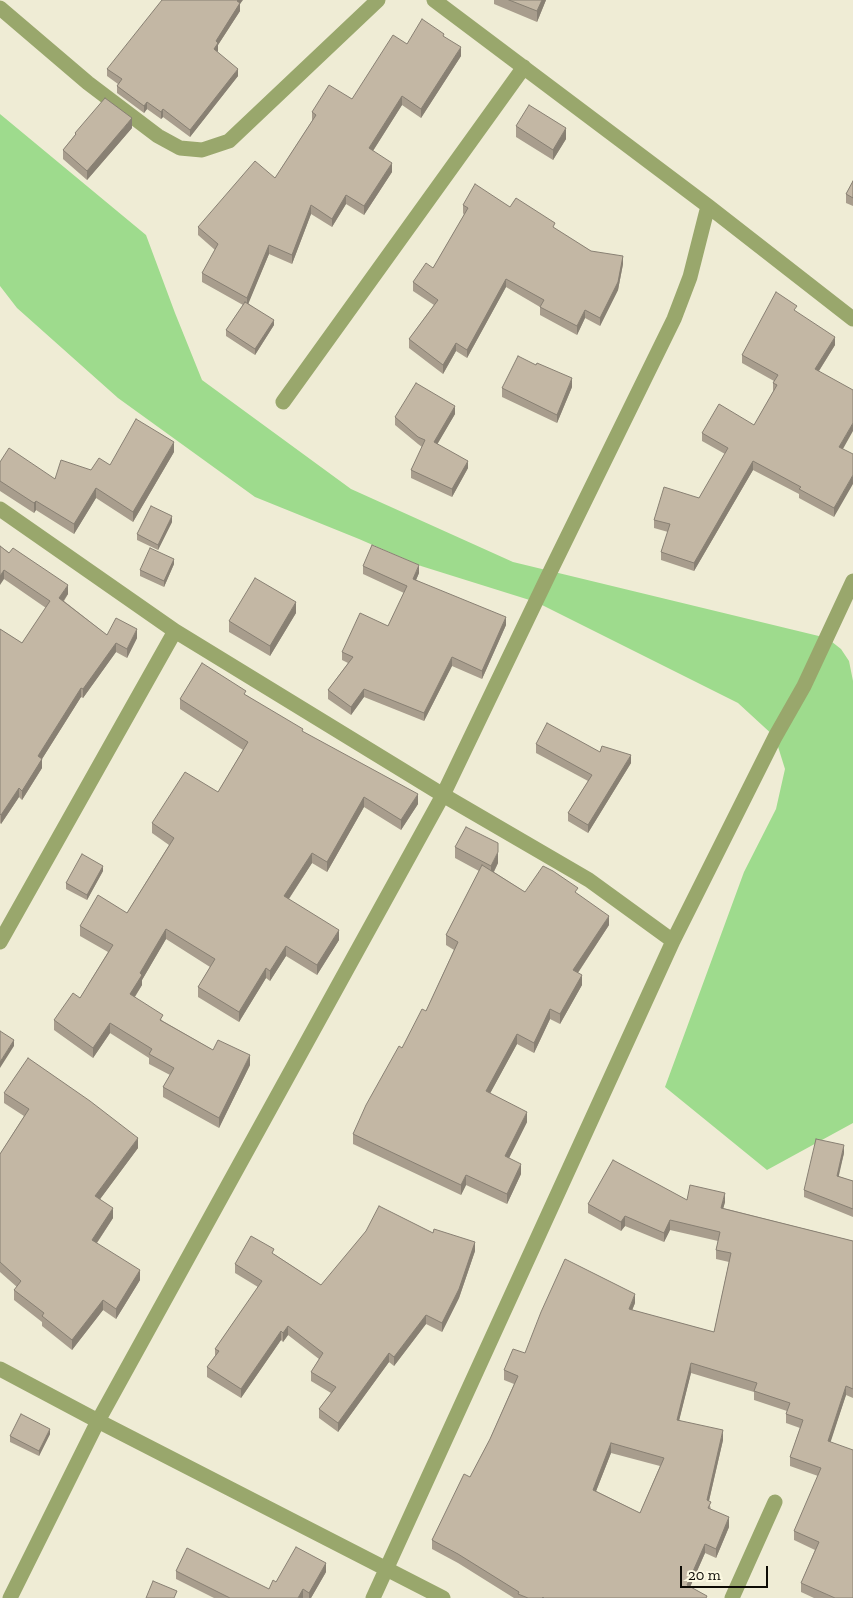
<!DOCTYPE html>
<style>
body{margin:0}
#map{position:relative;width:853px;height:1598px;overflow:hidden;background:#efecd5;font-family:"Zilla Slab",serif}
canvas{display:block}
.scale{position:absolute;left:680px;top:1566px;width:88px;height:22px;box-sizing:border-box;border:2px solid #0d0b05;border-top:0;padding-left:6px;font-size:15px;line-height:18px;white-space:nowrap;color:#0d0b05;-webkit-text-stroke:4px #fcf9e2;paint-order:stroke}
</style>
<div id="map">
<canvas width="853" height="1598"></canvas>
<div class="scale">20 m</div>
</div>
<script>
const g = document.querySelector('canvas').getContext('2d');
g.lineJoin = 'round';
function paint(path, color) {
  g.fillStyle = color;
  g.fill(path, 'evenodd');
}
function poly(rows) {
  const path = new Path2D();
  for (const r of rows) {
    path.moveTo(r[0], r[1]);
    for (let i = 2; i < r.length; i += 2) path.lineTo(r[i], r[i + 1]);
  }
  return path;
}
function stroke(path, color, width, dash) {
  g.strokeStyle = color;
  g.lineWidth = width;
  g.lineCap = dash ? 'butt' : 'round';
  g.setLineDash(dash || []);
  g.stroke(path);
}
const water = poly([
 [0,114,146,235,175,313,202,380,351,489,513,562,827,638,841,649,849,661,853,681,853,1123,767,1170,665,1087,744,872,776,809,785,769,775,737,738,703,536,602,421,566,359,539,255,497,118,398,17,308,0,286]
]);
const minor = poly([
 [434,0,708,206,853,319],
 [0,8,88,83,158,136,180,148,202,150,229,141,378,0],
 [283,402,524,67],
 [0,509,175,631,0,942],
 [175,631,443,795,589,880,673,941],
 [0,1369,98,1421,443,1598],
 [10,1598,98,1421,443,795,550,572,674,319,690,277,708,206],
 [373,1598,673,941,775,737,804,686,853,581],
 [732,1598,775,1502]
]);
const wall = poly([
 [494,0,546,0,537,22,494,4],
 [240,4,240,11,218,45,218,51,217,52,238,76,190,137,163,117,161,119,147,109,144,113,117,93,117,86,118,84,107,76,107,69],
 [444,37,461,56,421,118,402,105,373,151,392,172,364,215,346,204,332,227,311,214,292,264,269,254,248,303,274,325,255,355,226,336,226,330,243,305,202,282,202,273,215,250,198,235,198,227,275,178,312,121,312,112,352,99,407,44],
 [516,126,566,139,553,160,516,137],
 [132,128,87,180,63,159,63,150,75,135,75,133],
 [853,181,853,206,846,203,846,194],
 [463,205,510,207,555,229,591,251,623,264,618,290,600,326,585,318,577,335,540,315,540,307,506,287,467,358,456,351,443,374,409,348,409,339,434,305,413,291,413,282,433,268,464,215,463,213],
 [797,312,835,345,819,371,843,449,834,517,799,498,799,494,753,470,694,571,661,560,661,552,668,532,654,528,654,520,699,498,725,454,702,441,702,433,754,425,773,392,773,383,774,381,742,363,742,355],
 [572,387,557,423,502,397,502,388],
 [455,414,437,444,468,468,452,497,411,478,411,470,422,447,418,444,395,425,395,417],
 [174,452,133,522,96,498,74,534,36,510,34,513,0,491,0,462,55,479,110,465],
 [172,522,158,550,137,540,137,534],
 [0,546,68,594,64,601,107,635,137,638,127,658,116,652,83,698,81,697,42,759,42,768,22,800,19,797,1,824,0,823,0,629,22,643,46,608,4,579],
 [174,564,164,587,140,576,140,570],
 [363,566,419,573,416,580,506,625,482,679,452,666,424,721,364,697,351,715,328,699,328,690,348,663,342,660,342,652,388,626,404,593,363,574],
 [296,613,270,656,229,632,229,621],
 [246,695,303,732,418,804,401,830,364,807,327,872,312,863,289,899,339,940,317,975,286,956,270,981,266,978,239,1022,198,997,198,987,210,967,166,939,142,980,142,985,135,997,163,1021,213,1050,250,1065,219,1128,163,1097,163,1087,170,1075,149,1064,149,1058,110,1033,93,1058,54,1030,54,1020,80,998,108,952,80,936,80,926,127,913,169,845,152,833,152,823,218,792,243,750,180,709,180,699],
 [536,744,600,752,631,763,588,833,568,821,568,813,588,781,536,753],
 [455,847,498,863,494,872,525,892,578,894,609,925,578,973,582,985,560,1024,550,1019,534,1053,517,1044,490,1093,527,1122,509,1158,521,1174,507,1204,466,1185,461,1195,353,1144,353,1134,402,1048,426,1011,454,950,446,945,446,935,479,871,455,858],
 [103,871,87,900,66,889,66,883],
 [4,1093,138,1148,100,1199,113,1218,97,1243,140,1280,116,1319,103,1310,72,1350,42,1326,42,1322,14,1300,14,1290,17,1287,0,1272,0,1154,24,1116,4,1103],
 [844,1153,838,1176,853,1181,853,1217,804,1197,804,1190],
 [687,1200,725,1202,723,1208,853,1241,853,1398,846,1395,830,1442,853,1598,814,1598,801,1592,801,1583,815,1550,794,1540,794,1531,818,1476,790,1466,790,1457,800,1428,786,1423,786,1414,787,1411,754,1400,754,1392,691,1373,679,1420,723,1440,709,1501,711,1510,729,1527,716,1558,705,1553,690,1587,707,1598,514,1598,458,1563,432,1549,432,1540,470,1477,490,1439,514,1384,504,1380,504,1370,525,1353,635,1303,632,1310,714,1332,729,1262,716,1259,716,1250,718,1241,670,1230,664,1242,625,1226,621,1231,588,1213,588,1204],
 [611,1453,660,1466,640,1513,596,1491],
 [433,1233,475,1251,459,1298,442,1332,426,1324,394,1366,389,1362,338,1432,319,1418,319,1409,331,1393,311,1381,311,1372,319,1359,288,1335,283,1342,281,1340,241,1398,207,1377,207,1367,215,1356,215,1349,258,1287,235,1273,235,1264,274,1254,321,1285],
 [50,1434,39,1456,10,1442,10,1436],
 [176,1571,269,1589,276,1582,326,1572,311,1598,214,1598,176,1579]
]);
const shadedWall = poly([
 [238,0,243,0,240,4,240,11,218,45,218,51,214,57,214,49,216,41],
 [542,0,546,0,537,22,537,11],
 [461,47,461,56,421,118,421,109],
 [238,69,238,76,190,137,190,130],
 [402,96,402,105,369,157,369,148],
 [147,102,147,109,144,113,144,106],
 [163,109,163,117,161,119,161,112],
 [132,118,132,128,87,180,87,171],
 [566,128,566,139,553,160,553,150],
 [392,163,392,172,364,215,364,206],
 [346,195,346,204,332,227,332,219],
 [311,205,311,214,292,264,292,255],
 [269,245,269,254,247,307,247,298],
 [623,256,623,264,618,290,600,326,600,318],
 [506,279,506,287,467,358,467,350],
 [585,310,585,318,577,335,577,326],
 [274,320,274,325,255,355,255,349],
 [835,337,835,345,815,377,815,369],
 [456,343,456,351,443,374,443,365],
 [572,378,572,387,557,423,557,415],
 [455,406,455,414,434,450,434,442],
 [853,423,853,431,839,456,839,447],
 [174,442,174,452,133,522,133,512],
 [468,461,468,468,452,497,452,489],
 [753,461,753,470,694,571,694,563],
 [853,475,853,484,834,517,834,508],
 [96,488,96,498,74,534,74,524],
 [36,501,36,510,34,513,34,503],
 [172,516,172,522,158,550,158,545],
 [174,559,174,564,164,587,164,581],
 [419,565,419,573,413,587,413,579],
 [4,570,4,579,0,585,0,576],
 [68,585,68,594,59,607,59,598],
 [296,602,296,613,270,656,270,646],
 [506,617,506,625,482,679,482,671],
 [137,629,137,638,127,658,127,649],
 [116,643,116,652,83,698,83,689],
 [452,657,452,666,424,721,424,713],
 [81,688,81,697,42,759,42,768,22,800,22,791,38,756],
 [364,689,364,697,351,715,351,707],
 [631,755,631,763,588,833,588,825],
 [19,788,19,797,1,824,1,815],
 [418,794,418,804,401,830,401,820],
 [364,797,364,807,327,872,327,862],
 [498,852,498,863,491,877,491,866],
 [312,853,312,863,284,906,284,896],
 [103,866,103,871,87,900,87,895],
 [609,916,609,925,573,980,573,970],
 [166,929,166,939,142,980,142,985,130,1004,130,994,140,973],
 [339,930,339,940,317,975,317,965],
 [286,946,286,956,270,981,270,971],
 [266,968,266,978,239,1022,239,1012],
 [582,975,582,985,560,1024,560,1014],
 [550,1009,550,1019,534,1053,534,1043],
 [110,1023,110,1033,93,1058,93,1048],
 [517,1034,517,1044,486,1101,486,1091],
 [14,1040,14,1046,0,1068,0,1062],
 [250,1055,250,1065,219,1128,219,1118],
 [527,1112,527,1122,505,1166,505,1156],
 [138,1138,138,1148,95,1206,95,1196],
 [844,1145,844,1153,837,1184,837,1176],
 [521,1164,521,1174,507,1204,507,1194],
 [466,1175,466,1185,461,1195,461,1185],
 [725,1193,725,1202,721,1217,721,1208],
 [113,1208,113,1218,92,1250,92,1240],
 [625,1216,625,1226,621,1231,621,1222],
 [670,1220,670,1230,664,1242,664,1233],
 [475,1242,475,1251,459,1298,442,1332,442,1323],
 [140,1270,140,1280,116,1319,116,1309],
 [635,1294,635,1303,629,1318,629,1309],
 [103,1300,103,1310,72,1350,72,1340],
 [426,1315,426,1324,394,1366,394,1357],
 [288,1326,288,1335,283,1342,283,1333],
 [281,1331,281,1340,241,1398,241,1389],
 [389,1353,389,1362,338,1432,338,1423],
 [691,1363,691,1373,677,1429,677,1420],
 [846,1386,846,1395,828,1450,828,1441],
 [50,1429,50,1434,39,1456,39,1451],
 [723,1430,723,1440,707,1509,707,1500],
 [611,1443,611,1453,593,1499,593,1490],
 [729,1517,729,1527,716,1558,716,1549],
 [705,1544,705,1553,687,1594,687,1585],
 [326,1563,326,1572,311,1598,309,1598,309,1593],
 [303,1589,303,1598,298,1598]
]);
const building = poly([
 [162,0,238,0,237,1,240,3,216,41,218,43,214,49,238,69,190,130,163,109,161,112,147,102,144,106,117,86,122,79,107,69,162,0],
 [509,0,542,0,537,11,509,0],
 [422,19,444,34,443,36,461,47,421,109,402,96,369,148,392,163,364,206,346,195,332,219,311,205,292,255,269,245,247,298,202,273,218,244,198,227,255,161,275,178,316,115,312,112,329,85,352,99,393,35,407,44,422,19],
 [105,98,132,118,87,171,63,150,76,134,75,133,105,98],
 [529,105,566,128,553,150,516,126,529,105],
 [853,181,853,198,846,194,853,181],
 [475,184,510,207,516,198,555,223,553,227,591,251,623,256,618,282,600,318,585,310,577,326,540,307,544,300,506,279,467,350,456,343,443,365,409,339,438,300,413,282,426,263,433,268,468,208,463,205,475,184],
 [776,292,797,306,794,310,835,337,815,369,853,390,853,423,839,447,853,454,853,475,834,508,799,489,801,487,753,461,694,563,661,552,670,524,654,520,664,487,699,498,728,448,702,433,719,404,754,425,777,385,773,383,778,375,742,355,776,292],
 [245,302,274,320,255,349,226,330,245,302],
 [518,356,536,365,537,363,572,378,557,415,502,388,518,356],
 [416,383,455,406,434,442,468,461,452,489,411,470,425,440,418,437,395,417,416,383],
 [136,419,174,442,133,512,96,488,74,524,36,501,34,503,0,481,0,462,9,448,55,479,61,460,91,470,99,458,110,465,136,419],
 [151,506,172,516,158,545,137,534,151,506],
 [372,545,419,565,413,579,506,617,482,671,452,657,424,713,364,689,351,707,328,690,353,657,342,652,360,613,388,626,407,586,363,566,372,545],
 [0,546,9,553,13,548,68,585,59,598,107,635,116,618,137,629,127,649,116,643,83,689,81,688,38,756,42,759,22,791,19,788,1,815,0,814,0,629,22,643,50,601,4,570,0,576,0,546],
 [150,548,174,559,164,581,140,570,150,548],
 [255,578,296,602,270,646,229,621,255,578],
 [202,663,246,691,244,694,303,729,302,731,418,794,401,820,364,797,327,862,312,853,284,896,339,930,317,965,286,946,270,971,266,968,239,1012,198,987,215,959,166,929,140,973,142,975,130,994,163,1015,160,1020,213,1050,218,1040,250,1055,219,1118,163,1087,174,1068,149,1054,152,1049,110,1023,93,1048,54,1020,73,993,80,998,113,945,80,926,98,895,127,913,174,838,152,823,185,772,218,792,248,742,180,699,202,663],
 [547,723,600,752,602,746,631,755,588,825,568,813,592,775,536,744,547,723],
 [466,827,498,843,498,852,491,866,455,847,466,827],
 [82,854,103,866,87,895,66,883,82,854],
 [482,865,525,892,543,866,553,871,578,888,575,892,609,916,573,970,582,975,560,1014,550,1009,534,1043,517,1034,486,1091,527,1112,505,1156,521,1164,507,1194,466,1175,461,1185,353,1134,366,1105,399,1046,402,1048,422,1009,426,1011,458,942,446,935,482,865],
 [0,1031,14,1040,0,1062,0,1031],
 [28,1058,90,1101,138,1138,95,1196,113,1208,92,1240,140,1270,116,1309,103,1300,72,1340,42,1316,44,1313,14,1290,21,1281,0,1262,0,1154,29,1109,4,1093,28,1058],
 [816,1139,844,1145,837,1176,853,1181,853,1209,804,1190,816,1139],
 [613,1160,687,1200,690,1185,725,1193,721,1208,853,1241,853,1389,846,1386,828,1441,853,1450,853,1598,835,1598,801,1583,819,1542,794,1531,821,1468,790,1457,803,1420,786,1414,790,1403,754,1391,757,1383,691,1363,677,1420,723,1430,707,1500,711,1502,708,1508,729,1517,716,1549,705,1544,687,1585,707,1596,706,1598,544,1598,543,1597,542,1598,528,1598,518,1594,519,1592,458,1554,432,1540,464,1474,470,1477,490,1439,518,1376,504,1370,513,1349,525,1353,541,1312,565,1259,635,1294,629,1309,714,1332,731,1253,716,1250,720,1232,670,1220,664,1233,625,1216,621,1222,588,1204,613,1160],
 [611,1443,664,1458,640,1513,593,1490,611,1443],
 [379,1206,433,1233,434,1229,475,1242,459,1289,442,1323,426,1315,394,1357,389,1353,338,1423,319,1409,336,1387,311,1372,323,1353,288,1326,283,1333,281,1331,241,1389,207,1367,219,1351,215,1349,262,1281,235,1264,251,1236,274,1249,272,1253,321,1285,366,1231,379,1206],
 [21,1414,50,1429,39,1451,10,1436,21,1414],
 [296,1547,326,1563,309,1593,303,1589,298,1598,230,1598,176,1571,187,1548,269,1589,273,1580,276,1582,296,1547],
 [153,1581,177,1591,174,1598,146,1598,153,1581]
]);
paint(water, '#9edb8d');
stroke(minor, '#99a76c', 15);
paint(wall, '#a89d8d');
paint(shadedWall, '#888073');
paint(building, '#c3b7a4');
stroke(building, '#888073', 1);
</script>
